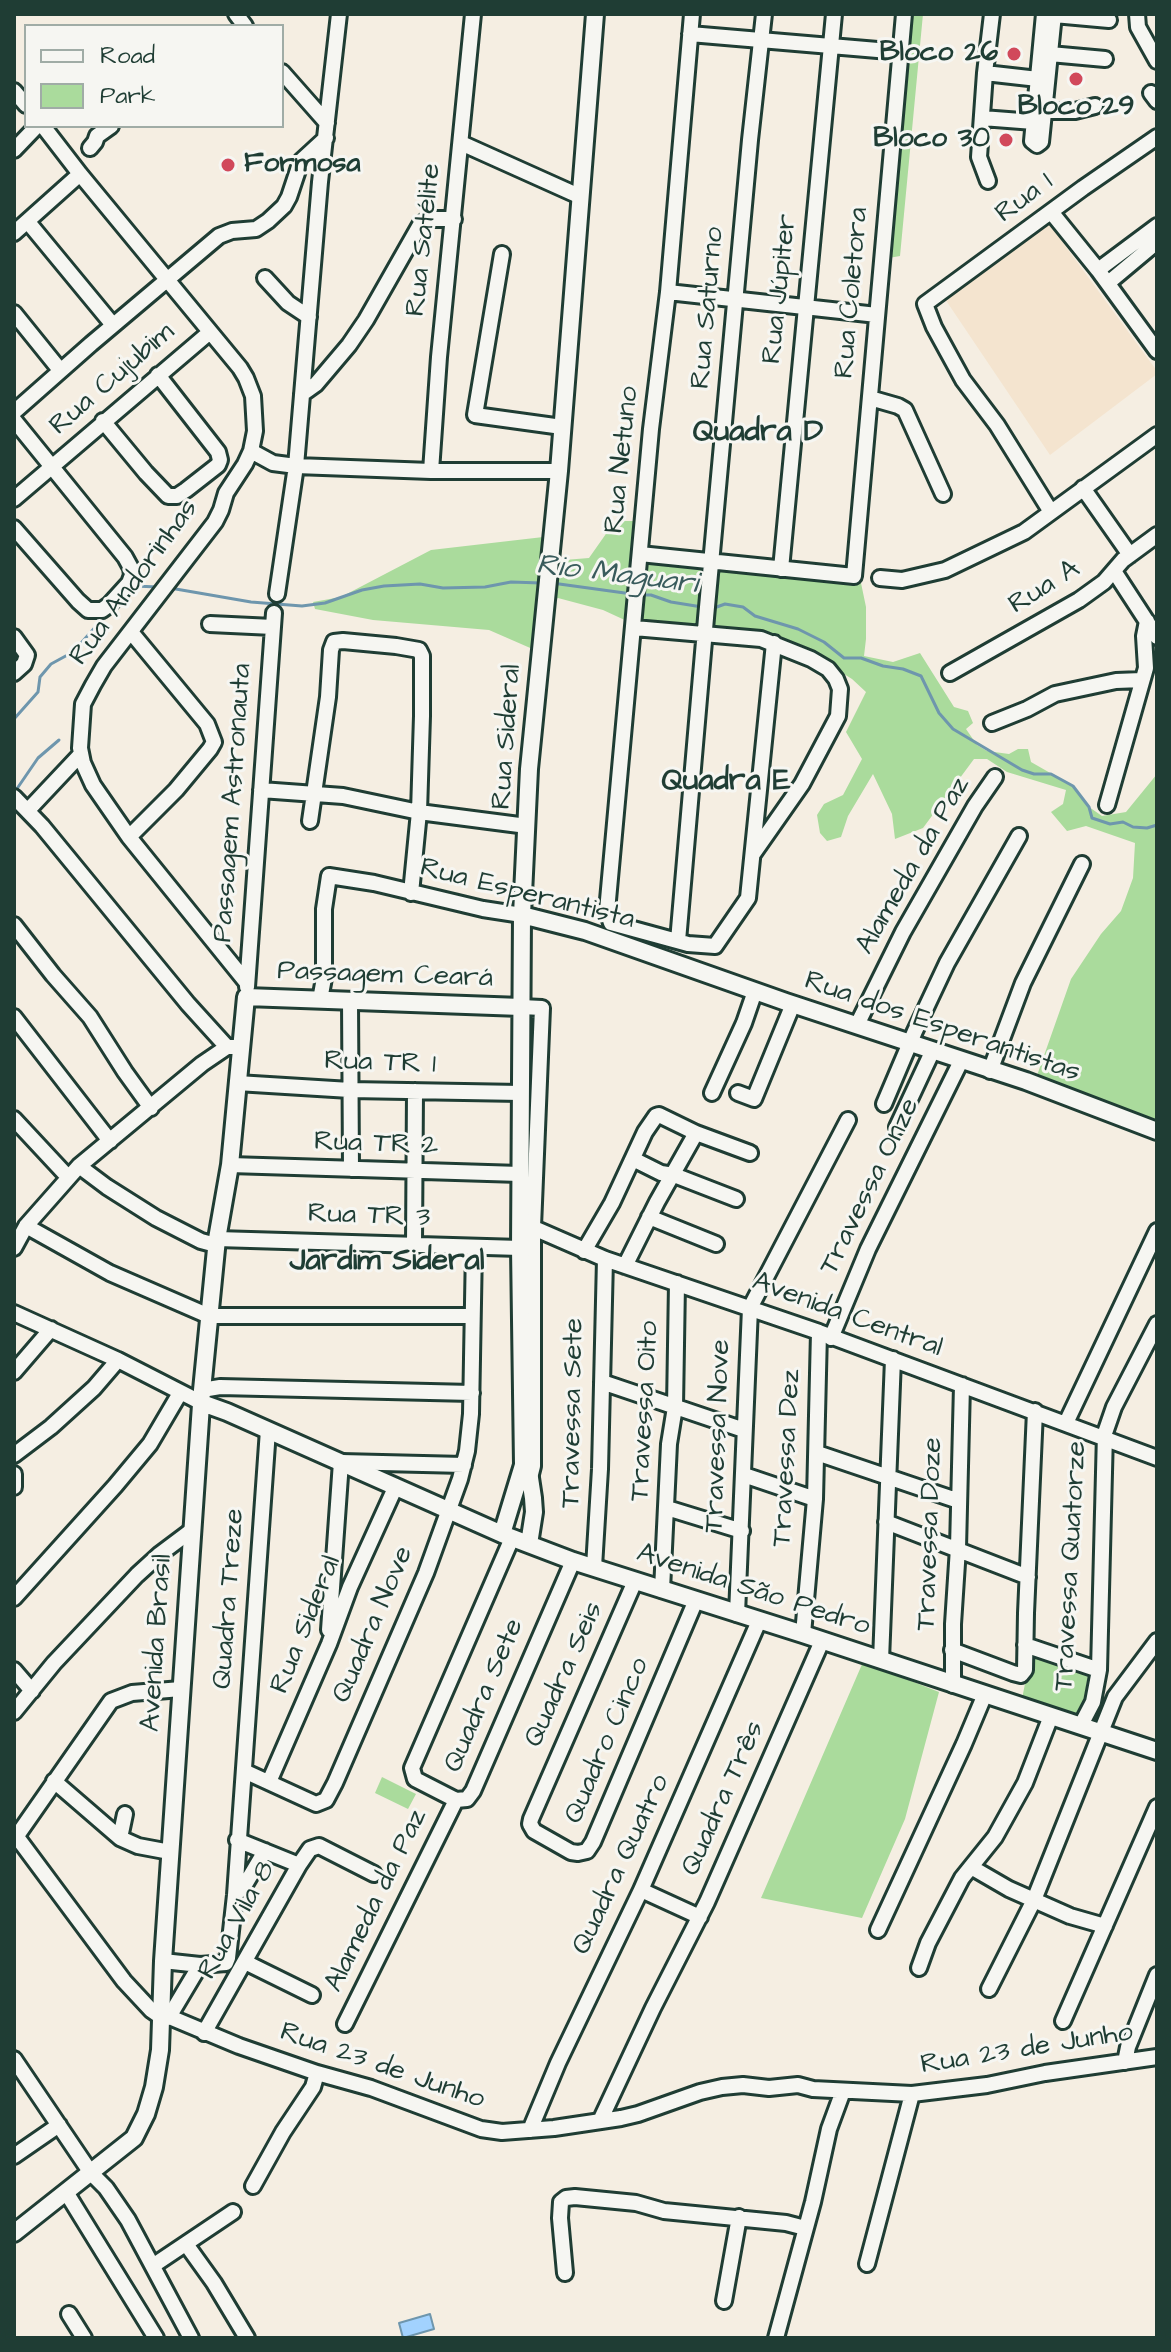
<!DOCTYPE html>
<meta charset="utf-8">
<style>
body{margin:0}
#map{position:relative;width:1171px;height:2352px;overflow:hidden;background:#f5eee2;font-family:"Architects Daughter",sans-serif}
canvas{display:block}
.frame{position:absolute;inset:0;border:16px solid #1f3d34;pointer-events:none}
.legend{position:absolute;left:24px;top:24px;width:260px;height:104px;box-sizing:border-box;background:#f6f6f2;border:2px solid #a0aca6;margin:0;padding:10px 14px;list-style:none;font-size:24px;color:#1f3d34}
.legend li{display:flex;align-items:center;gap:16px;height:40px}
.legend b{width:40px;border:2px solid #a0aca6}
</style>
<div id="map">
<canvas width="1171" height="2352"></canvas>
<div class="frame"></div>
<ul class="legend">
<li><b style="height:10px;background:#f6f6f2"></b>Road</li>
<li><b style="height:22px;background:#aadb9c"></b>Park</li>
</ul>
</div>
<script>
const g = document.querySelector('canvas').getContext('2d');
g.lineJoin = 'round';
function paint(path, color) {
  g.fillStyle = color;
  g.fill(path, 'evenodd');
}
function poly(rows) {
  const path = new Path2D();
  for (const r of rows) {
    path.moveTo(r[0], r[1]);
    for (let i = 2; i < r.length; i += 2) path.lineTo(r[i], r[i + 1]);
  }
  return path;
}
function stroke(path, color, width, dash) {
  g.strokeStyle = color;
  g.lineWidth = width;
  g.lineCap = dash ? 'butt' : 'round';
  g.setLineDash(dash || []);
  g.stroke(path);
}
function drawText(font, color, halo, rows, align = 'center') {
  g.font = font + ' "Architects Daughter",sans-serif';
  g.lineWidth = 6;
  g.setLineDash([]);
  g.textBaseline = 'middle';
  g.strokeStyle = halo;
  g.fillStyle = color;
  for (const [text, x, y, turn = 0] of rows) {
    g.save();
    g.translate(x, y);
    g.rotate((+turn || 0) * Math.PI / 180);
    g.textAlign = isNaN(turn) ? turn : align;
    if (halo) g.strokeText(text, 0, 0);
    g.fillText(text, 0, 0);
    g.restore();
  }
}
const built = poly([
 [1047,221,1157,371,1157,374,1050,455,943,296]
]);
const green = poly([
 [908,14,923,14,900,256,883,259],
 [615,521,635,521,632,562,861,583,866,607,866,639,864,656,893,662,920,653,954,707,968,711,973,723,966,729,977,745,987,751,1009,754,1018,749,1028,749,1031,762,1073,786,1089,807,1102,816,1126,812,1157,774,1157,1128,1034,1084,1071,979,1101,934,1121,911,1133,878,1135,843,1086,826,1067,831,1051,812,1063,804,1066,790,1007,772,987,759,974,759,923,828,895,839,892,814,873,774,848,816,841,837,827,841,820,833,817,815,824,804,843,795,862,759,846,732,866,692,852,679,812,654,771,635,705,633,629,622,603,610,558,598,548,603,544,654,489,630,373,620,315,609,313,602,341,597,431,550,552,536,552,561,589,558],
 [1031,1653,1088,1676,1081,1719,1022,1699],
 [863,1662,939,1692,905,1819,862,1918,761,1898],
 [382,1777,416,1794,408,1809,375,1793]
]);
const water = poly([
 [430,2314,434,2329,403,2338,399,2323,430,2314]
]);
const stream = poly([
 [552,583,632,594],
 [134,586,158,587],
 [170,588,251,602,302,606,325,603,362,590,384,586,420,584,443,588,485,587,511,582,541,583],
 [639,595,651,595,671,602,702,607],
 [714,608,725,604,743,607,755,616,798,629,824,642,844,658,861,658,883,666,903,669,921,676,939,713,953,729,1022,770,1034,774,1051,774,1073,786,1089,807,1092,818,1110,824,1123,822,1133,827,1147,828,1157,825],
 [14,719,38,692,40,677,51,664,73,652,107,614],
 [14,793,38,758,59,740]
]);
const minor = poly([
 [236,14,245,26],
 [692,14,668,292,651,429,607,911,611,923,688,944,715,946,748,898,774,643],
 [1044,14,1032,141,1037,145,1041,142,1054,14],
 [1137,14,1138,27,1157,61],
 [1054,15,1109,20],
 [690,34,901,52],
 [1050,54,1105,59],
 [282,72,327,123],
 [985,73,1038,79],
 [14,91,26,105],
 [1151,93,1157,101],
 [1045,111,1075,111,1095,106],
 [982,118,1034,122],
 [43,126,80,174,240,368,246,378,253,396,255,431,251,451,245,464,226,493,221,510,215,522,104,666,93,685,83,704,80,748,83,763,93,785,129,837,247,983],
 [461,143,579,196],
 [90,148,95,142,97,136,111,126],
 [14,150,37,126],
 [988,181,979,157,985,73,992,14],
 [1052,213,1098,270,1157,351],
 [28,222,113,325],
 [14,233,80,174],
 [502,254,475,415,562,427],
 [1098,270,1157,226],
 [265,278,288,303,309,317],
 [1108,283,1157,242],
 [668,292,877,315],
 [14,313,60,370],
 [302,394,316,384,349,345,366,320,420,225,428,219,454,219],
 [870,398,898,406,905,410,943,494],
 [14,412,91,344,219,236,232,231,256,229,268,221,284,206,289,197,301,161,326,138],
 [14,420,125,557,131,568,132,575,129,583,109,605,102,610,88,610,78,601,14,528],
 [103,421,146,473,168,496,177,496,186,490,218,465,220,460,218,452,158,375],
 [251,451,273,463,296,466,431,471,559,471],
 [431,471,439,357,473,14],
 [1083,488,1130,555],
 [14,499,210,332],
 [1051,512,997,425,963,380,934,327,925,304,1083,188,1157,137],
 [640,554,854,576,904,14],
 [781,569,834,14],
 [1114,571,1157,637],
 [880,578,902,580,945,570,1024,532,1157,435],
 [277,594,296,466,320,182,339,14],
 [210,624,273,627],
 [634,628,761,639,811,659,828,669,836,679,840,689,838,716,802,784,753,854],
 [14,637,27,655,24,664,14,673],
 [950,673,1079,600,1104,582,1123,560,1157,535],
 [992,723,1027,709,1055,694,1116,681,1142,680],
 [261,790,343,796,419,812,527,826],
 [14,797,42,826,188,1004,227,1047],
 [1107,805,1146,668,1144,636,1147,621],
 [32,806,80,755],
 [310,821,328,697,331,650,334,642,343,641,396,646,419,650,422,656,422,716,419,812,411,893],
 [129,837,176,790,210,749,214,742,207,724,131,632],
 [14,925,53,975,90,1017,125,1072,151,1108],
 [678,941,706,618,750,140,764,14],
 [247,987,274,613],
 [320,1000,324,978,324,909,329,876,374,883,483,909,522,915],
 [350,1000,351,1169],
 [521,1007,542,1008,533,1227,533,1466,530,1478],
 [14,1017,110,1141],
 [857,1025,903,932,975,806,995,777],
 [990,1071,1023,983,1082,864],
 [237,1083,350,1090,521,1093],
 [712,1093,744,1023,755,991],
 [738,1093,754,1099,793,1004],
 [884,1104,915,1031,947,963,1019,836],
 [14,1119,68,1177],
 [897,1127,933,1050],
 [633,1159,661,1173,674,1175,736,1199],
 [230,1165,520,1174],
 [79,1166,107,1187,156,1218,201,1241,216,1245],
 [649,1217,716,1244],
 [520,1222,605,1259,819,1332,1157,1458],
 [26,1226,110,1273,209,1316,471,1316],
 [217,1239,520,1248],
 [414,1244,415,1091],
 [14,1248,26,1226,79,1166,202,1064,227,1047,235,1047],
 [584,1251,612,1203,645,1132,656,1116,659,1115,696,1133,750,1153],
 [625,1266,657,1202,696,1133],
 [14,1313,118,1360,202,1403],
 [831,1338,868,1249,961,1061],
 [14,1372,51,1329],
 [602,1382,744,1430],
 [202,1390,220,1387,472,1393],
 [1066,1423,1157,1231],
 [817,1453,959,1501],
 [14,1455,51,1427,94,1388,118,1360],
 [14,1474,14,1487],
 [744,1475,815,1499],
 [667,1508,742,1531],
 [886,1522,1028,1577],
 [512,1538,412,1768,415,1779,456,1800,467,1799,473,1791,573,1561],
 [594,1567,600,1469,605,1259],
 [635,1581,531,1819,530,1824,534,1831,571,1852,578,1853,587,1851,593,1842,696,1600],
 [662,1590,669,1444,675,1407,677,1283],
 [14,1598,115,1486,150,1444,180,1393],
 [737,1614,750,1308,848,1120],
 [329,1630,341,1462,464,1465],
 [803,1634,815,1499,819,1332],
 [1025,1645,1099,1670],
 [952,1650,1013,1673,1021,1675,1025,1670,1026,1613,1035,1411],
 [881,1660,893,1359],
 [14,1670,32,1691],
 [953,1685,953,1624,958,1548,962,1385],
 [14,1712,54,1663,137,1575,160,1554,192,1530],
 [1081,1725,1093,1702,1099,1670,1105,1433,1114,1407,1157,1324],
 [244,1771,316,1804,326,1800,335,1783,426,1573,460,1479,467,1451,471,1414,474,1247],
 [54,1781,120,1838,138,1846,170,1852],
 [269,1782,329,1644,350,1587,395,1488],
 [14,1833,124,1981,151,2010,161,2017,172,2018,239,2046,317,2073,371,2088,481,2129,502,2132,554,2128,621,2118,638,2114,700,2092,722,2087,743,2085,769,2088,798,2085,813,2089,912,2094,987,2085,1045,2073,1157,2057],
 [120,1838,125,1814],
 [14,1840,111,1701,132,1693,181,1689],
 [299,1865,310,1849,319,1846,374,1874],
 [971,1867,1009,1889,1070,1916,1105,1926],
 [641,1890,700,1917],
 [235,1895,246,1883,265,1851],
 [878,1930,964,1744,985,1694],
 [163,1961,200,1965],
 [245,1962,312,1995],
 [919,1968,928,1943,962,1878,995,1837,1025,1783,1051,1716],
 [989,1989,1034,1900,1115,1697,1157,1641],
 [169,2017,200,1965,226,1963,228,1958,235,1895,268,1430],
 [1063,2021,1157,1807],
 [345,2024,456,1800],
 [204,2033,299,1865,237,1840],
 [14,2059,91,2173,106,2188,128,2220,191,2338],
 [1125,2062,1128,2047,1157,1975],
 [600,2121,653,2008,707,1902,822,1641],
 [530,2130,558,2063,641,1890,759,1621],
 [14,2156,59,2125],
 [253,2186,283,2132,313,2087,317,2073],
 [66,2192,156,2338],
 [186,2244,214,2283,247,2338],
 [867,2264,912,2094],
 [154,2265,233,2212],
 [565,2273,560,2218,561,2202,566,2198,575,2197,636,2203,664,2211,786,2223,805,2228],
 [724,2301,739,2217],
 [69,2314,84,2338],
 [776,2338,813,2202,829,2129,843,2091]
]);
const major = poly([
 [522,915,585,931,786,1002,1026,1081,1157,1131],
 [202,1403,227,1412,502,1534,573,1561,803,1634,1157,1751],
 [523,1465,530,1478,533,1498,534,1512,529,1544],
 [502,1534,523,1465,520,1248,522,915,529,769,559,471,595,14],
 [14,2233,134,2138,146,2114,154,2087,160,2050,163,1961,202,1390,217,1239,230,1165,246,997,521,1007]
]);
const markers = [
 [1014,54,8,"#d1495b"],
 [1076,79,8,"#d1495b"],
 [1006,140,8,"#d1495b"],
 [228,165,8,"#d1495b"]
];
const poiNames = [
 ["Bloco 26",998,54],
 ["Bloco 29",1076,108,"center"],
 ["Bloco 30",990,140],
 ["Formosa",244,165,"left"]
];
const streetNames = [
 ["Rua 1",1025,199,-37],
 ["Rua Satélite",425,240,-84],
 ["Rua Júpiter",781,289,-84],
 ["Rua Coletora",853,293,-85],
 ["Rua Saturno",709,308,-85],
 ["Rua Cujubim",113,380,-41],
 ["Rua Netuno",623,460,-84],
 ["Rua Andorinhas",135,583,-54],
 ["Rua A",1045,588,-32],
 ["Rua Sideral",508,737,-86],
 ["Passagem Astronauta",234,803,-86],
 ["Alameda da Paz",914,866,-60],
 ["Rua Esperantista",527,895,14],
 ["Passagem Ceará",385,976,2],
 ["Rua dos Esperantistas",942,1028,19],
 ["Rua TR 1",380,1064,2],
 ["Rua TR 2",376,1145,2],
 ["Travessa Onze",871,1187,-64],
 ["Rua TR 3",369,1217,2],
 ["Avenida Central",847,1316,20],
 ["Travessa Oito",646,1411,-87],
 ["Travessa Sete",574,1413,-89],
 ["Travessa Nove",719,1436,-88],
 ["Travessa Dez",788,1458,-87],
 ["Travessa Doze",931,1534,-88],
 ["Travessa Quatorze",1072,1566,-87],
 ["Avenida São Pedro",753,1591,18],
 ["Quadra Treze",230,1599,-86],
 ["Rua Sideral",307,1625,-68],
 ["Quadra Nove",374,1625,-67],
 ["Avenida Brasil",158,1643,-86],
 ["Quadra Seis",565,1675,-66],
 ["Quadra Sete",485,1696,-67],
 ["Quadro Cinco",608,1741,-67],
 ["Quadra Três",724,1799,-66],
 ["Quadra Quatro",622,1865,-65],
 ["Alameda da Paz",377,1901,-64],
 ["Rua Vila 8",238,1921,-61],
 ["Rua 23 de Junho",1027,2050,-9],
 ["Rua 23 de Junho",382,2067,19]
];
const neighbourhoodNames = [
 ["Quadra D",758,434],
 ["Quadra E",726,783],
 ["Jardim Sideral",387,1263]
];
const waterNames = [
 ["Rio Maguari",617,576,7]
];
paint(built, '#f4e4cf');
paint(green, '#aadb9c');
paint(water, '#a2d2fe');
stroke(water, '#6e96ad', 2);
stroke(stream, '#6e96ad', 3);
stroke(minor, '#1f3d34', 20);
stroke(major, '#1f3d34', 22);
stroke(minor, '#f6f6f2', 14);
stroke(major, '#f6f6f2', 16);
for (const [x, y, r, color] of markers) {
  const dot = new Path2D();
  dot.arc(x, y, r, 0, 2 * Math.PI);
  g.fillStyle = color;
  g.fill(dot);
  stroke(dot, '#f6f6f2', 3);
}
drawText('bold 28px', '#1f3d34', '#f6f6f2', poiNames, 'right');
drawText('28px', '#1f3d34', '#f6f6f2', streetNames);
drawText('bold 30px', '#1f3d34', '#f6f6f2', neighbourhoodNames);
drawText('italic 30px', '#395b5c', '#f6f6f2', waterNames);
</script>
